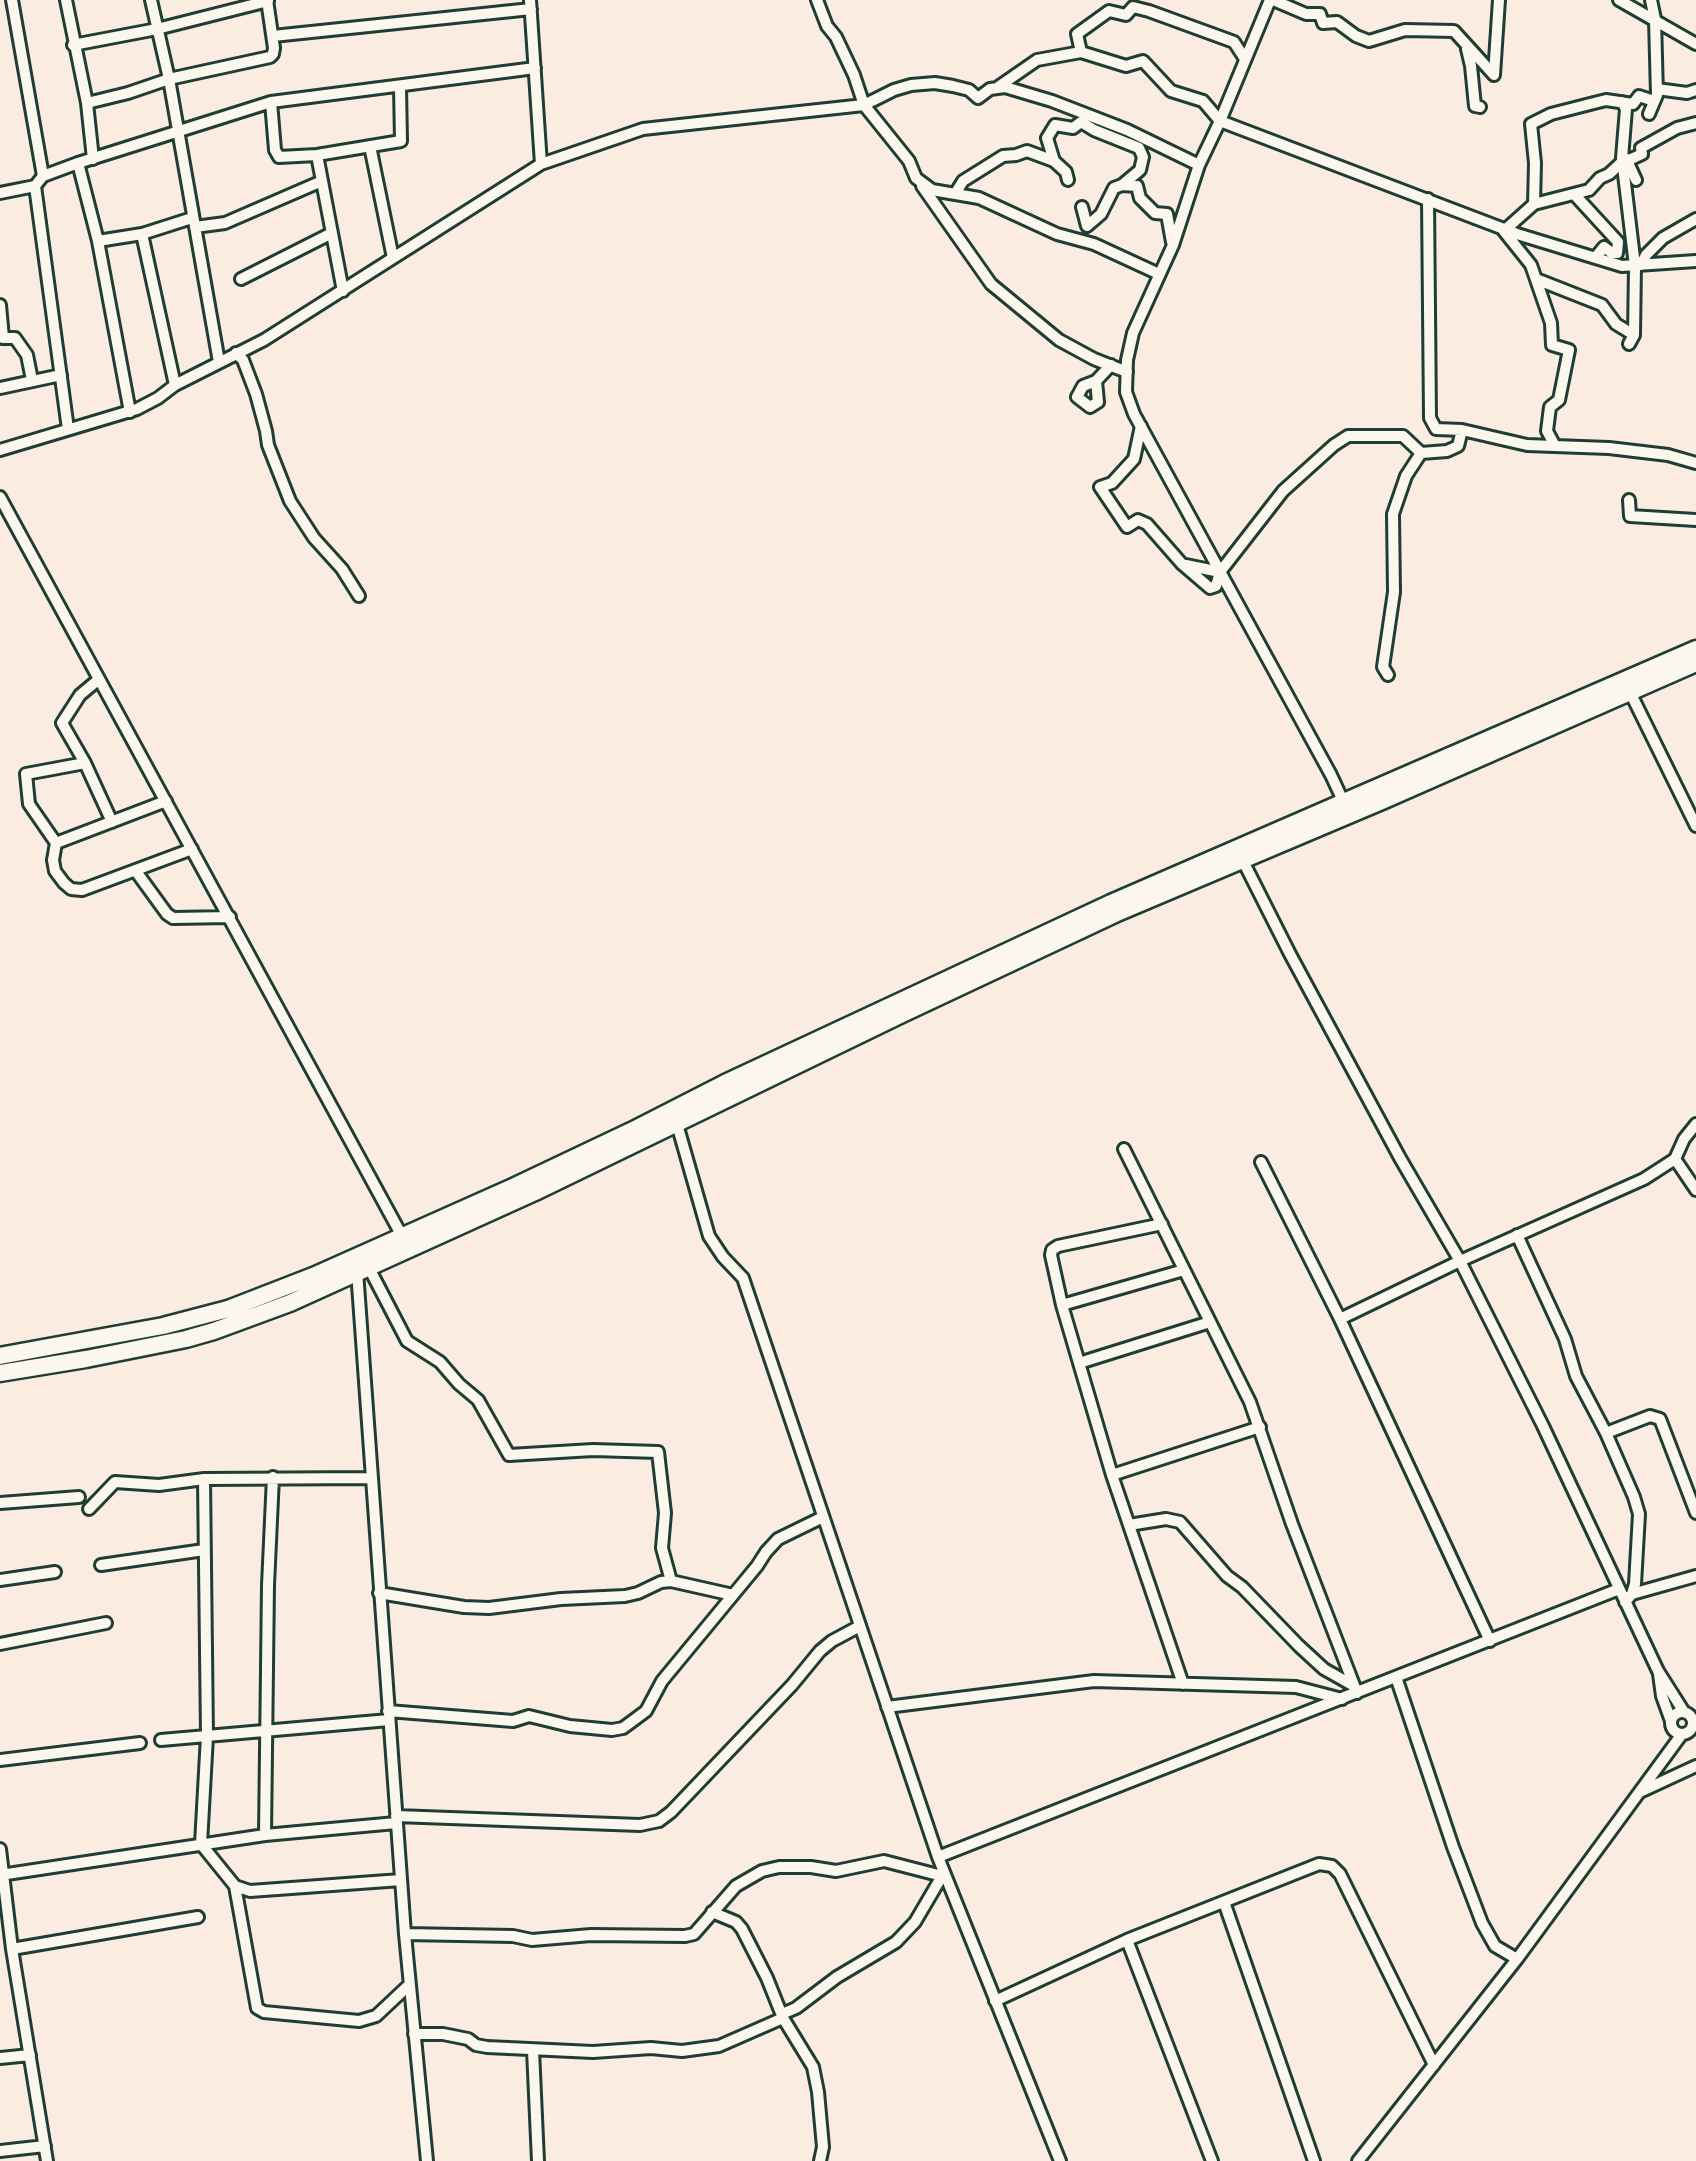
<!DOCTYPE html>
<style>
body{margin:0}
canvas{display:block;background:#fbece2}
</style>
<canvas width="1696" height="2161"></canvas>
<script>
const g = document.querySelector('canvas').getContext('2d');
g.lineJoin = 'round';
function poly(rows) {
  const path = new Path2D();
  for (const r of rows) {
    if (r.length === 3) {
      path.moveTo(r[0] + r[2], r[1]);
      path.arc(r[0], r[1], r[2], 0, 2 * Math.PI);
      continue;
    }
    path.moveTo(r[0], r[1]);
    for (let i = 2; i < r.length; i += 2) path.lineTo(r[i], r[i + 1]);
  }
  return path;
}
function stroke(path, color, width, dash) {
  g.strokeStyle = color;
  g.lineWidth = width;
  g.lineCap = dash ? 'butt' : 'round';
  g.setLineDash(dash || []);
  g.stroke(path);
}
const minor = poly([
 [12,0,43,176],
 [66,0,87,103,93,159],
 [151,0,169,79,219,362],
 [530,0,541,164],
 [817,0,827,26,836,37,854,75,864,105,909,161,916,178,932,190,979,198,1057,234,1094,244,1159,274],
 [1270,0,1220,121,1199,165,1173,245,1133,333,1127,360,1126,392,1134,414,1331,775,1344,803],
 [1273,0,1306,14,1320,14,1323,23,1337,22,1356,36,1369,41,1405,30,1454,31,1494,75,1499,0],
 [1619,0,1696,44],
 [273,36,531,9],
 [73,45,157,29,268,1],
 [1467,49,1471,66,1475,106,1480,107],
 [1081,52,1077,34,1109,11,1126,15,1133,7,1149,11,1234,42,1245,59],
 [998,87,1037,60,1081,52,1126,66,1143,61,1171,91,1203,101,1220,121,1517,234,1622,266,1696,261],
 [1657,89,1687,93,1696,90],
 [271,102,535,68],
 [1622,102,1626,109,1622,158,1627,159],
 [87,103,128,93,169,79,270,57,273,54,274,48,267,0],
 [1649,114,1657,95,1655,19,1651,0],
 [370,146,393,258],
 [317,155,343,291],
 [1622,158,1635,266,1634,335],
 [78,163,98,241,130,412],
 [1068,180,1066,172,1054,161,1047,138,1055,125,1073,128,1081,122,1094,130,1139,148,1143,157,1140,170,1122,185],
 [1636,180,1629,165,1629,160,1642,154,1641,148,1677,128,1696,123],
 [35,186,68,429],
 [922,186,991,284,1059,340,1094,359,1127,372],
 [0,193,35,186,43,176,78,163,271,102,275,150,279,157,317,155,401,141,400,87],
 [955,194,963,181,1003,156,1016,155,1027,151,1054,161],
 [1574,194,1618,242,1617,253,1612,253,1604,247,1595,258],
 [1428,199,1430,418,1436,429,1462,430,1527,445,1609,448,1668,455,1696,463],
 [1534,204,1589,190,1600,178,1609,174,1622,162],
 [1082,207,1087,226,1101,214,1114,188,1122,185,1137,186,1140,198,1155,213,1167,214,1172,242],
 [195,227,225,223,322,181],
 [1506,229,1534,204,1535,163,1531,124,1551,114,1594,103,1606,100,1633,104,1639,96,1654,101],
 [1503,230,1531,265,1551,323,1552,345,1569,350,1559,400,1550,407,1547,431,1555,446],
 [142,234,175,385],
 [98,241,142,234,192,218],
 [1641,265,1646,255,1663,238,1696,219],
 [241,279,332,233],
 [1536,279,1602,305,1616,324,1634,335,1629,344],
 [0,305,3,338,15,338,27,355,32,380],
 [236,353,243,360,256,394,266,431,268,445,290,501,314,538,342,569,359,596],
 [1096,381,1098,402,1090,407,1077,397,1083,386,1096,381,1111,365],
 [0,388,61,375],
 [1141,426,1134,459,1112,483,1100,487,1127,527,1138,520,1147,524,1182,564,1210,588,1216,586,1220,572,1283,491,1334,445,1348,436,1403,436,1421,453],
 [0,450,137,409,158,398,175,385,264,340,541,164,643,129,864,105,894,90,911,85,935,83,953,86,969,90,978,98,990,89,1005,87,1052,101,1127,130,1199,165],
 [0,497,402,1236],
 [1629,500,1630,516,1696,520],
 [1186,565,1220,572],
 [1388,675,1383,667,1394,592,1393,514,1406,476,1421,453,1447,451,1458,446,1462,430],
 [98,680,80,695,62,723,85,763,112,822],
 [1627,686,1696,826],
 [85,763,26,774,29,804,56,843,53,860,55,871,64,883,71,889,82,890,192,849],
 [56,843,166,801],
 [1240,855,1290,954,1400,1158,1460,1261,1543,1426,1658,1671,1684,1712],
 [135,870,167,914,173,918,230,917],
 [677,1124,709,1236,723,1257,743,1278,938,1857,1060,2161],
 [1124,1149,1250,1402,1292,1524,1357,1693],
 [1675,1159,1696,1190],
 [1261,1162,1340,1319,1490,1641],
 [1162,1224,1058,1246,1052,1250,1051,1255,1062,1305,1112,1475,1183,1684],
 [1517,1235,1565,1339,1576,1376,1606,1433,1634,1497,1639,1514,1635,1584,1632,1594,1625,1602],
 [368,1266,407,1341,440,1362,459,1384,478,1400,509,1455,593,1450,658,1452,665,1513,662,1548,671,1581],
 [357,1271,405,1934,427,2161],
 [1062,1305,1184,1270],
 [1340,1319,1460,1261,1644,1179,1675,1159,1684,1139,1696,1124],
 [1079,1363,1210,1322],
 [1606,1433,1650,1416,1660,1419,1696,1513],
 [1112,1475,1260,1427],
 [204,1479,207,1736,201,1844,235,1886,250,1891,401,1880],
 [0,1503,79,1497],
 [89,1509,115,1482,159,1485,204,1479,371,1478],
 [1129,1525,1166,1519,1180,1522,1227,1576,1242,1587,1299,1646,1324,1669,1354,1686],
 [101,1565,204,1550],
 [0,1580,55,1572],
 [379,1593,464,1607,489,1608,561,1599,625,1596,638,1593,661,1582,671,1581,733,1595],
 [1632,1594,1696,1576],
 [0,1644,106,1623],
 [1659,1674,1662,1696,1671,1721],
 [1396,1677,1453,1847,1482,1923,1495,1946,1517,1959],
 [887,1707,1094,1681,1296,1687,1342,1699],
 [388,1711,513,1721,529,1716,570,1726,612,1730,623,1728,646,1711,662,1681,757,1566,766,1552,778,1539,823,1517],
 [1682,1723,11],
 [161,1740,389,1720],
 [0,1760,140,1743],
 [1642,1791,1696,1766],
 [396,1816,640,1825,659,1821,671,1812,792,1685,820,1651,832,1641,860,1626],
 [265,1835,268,1585,273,1477],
 [0,1849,12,1949,47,2161],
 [938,1857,1619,1589],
 [0,1875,265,1835,396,1823],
 [235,1886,257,2008,264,2012,359,2021,376,2016,409,1985],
 [1224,1902,1314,2161],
 [712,1912,736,1922,742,1929,767,1978,783,2018,813,2067,818,2092,823,2147,820,2161],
 [405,1934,513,1936,532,1940,591,1935,685,1936,694,1934,736,1886,762,1871,779,1867,811,1867,836,1871,884,1861,946,1877],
 [1127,1940,1212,2161],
 [12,1949,198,1917],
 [995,2001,1127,1940,1319,1864,1332,1866,1340,1874,1434,2065],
 [782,2014,796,2008,837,1977,896,1942,915,1922,942,1876],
 [414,2034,443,2034,468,2039,476,2045,487,2047,593,2052,651,2048,682,2051,719,2046,783,2018],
 [533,2050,538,2161],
 [0,2058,30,2055],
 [0,2151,45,2146],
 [1358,2161,1517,1959,1682,1734]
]);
const secondary = poly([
 [0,1356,163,1326,228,1309,313,1276,515,1186,631,1131,725,1083,1111,903,1696,649],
 [0,1373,86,1359,186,1339,214,1331,290,1303,535,1192,902,1014,1117,913,1382,801,1696,663]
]);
stroke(minor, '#1f3d34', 16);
stroke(secondary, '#1f3d34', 21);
stroke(minor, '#fbf7ec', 10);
stroke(secondary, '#fbf7ec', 16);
</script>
